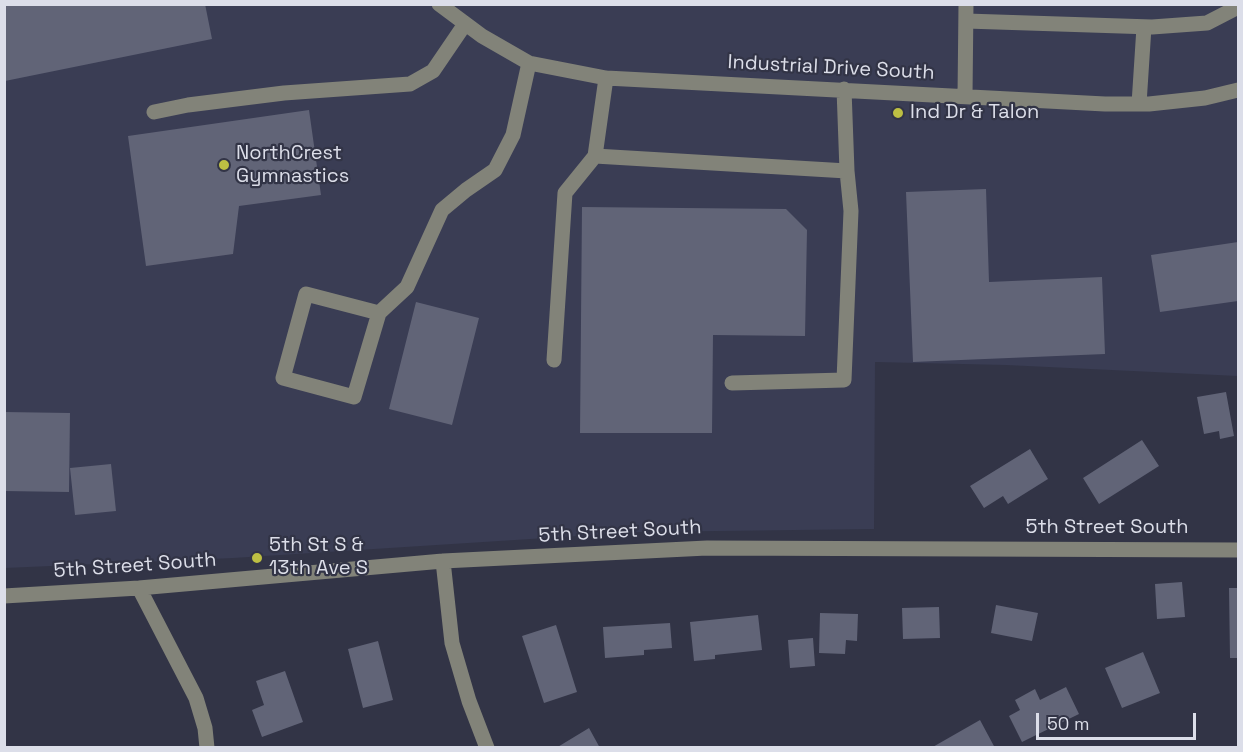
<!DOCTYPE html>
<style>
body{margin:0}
#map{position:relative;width:1243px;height:752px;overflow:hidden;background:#323446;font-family:"Space Grotesk",sans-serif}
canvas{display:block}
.frame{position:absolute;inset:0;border:6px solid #dcdee9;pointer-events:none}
.scale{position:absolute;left:1036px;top:713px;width:160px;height:27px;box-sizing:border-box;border:3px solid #dcdee9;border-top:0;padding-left:8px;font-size:18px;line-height:21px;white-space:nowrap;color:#dcdee9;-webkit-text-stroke:4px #323446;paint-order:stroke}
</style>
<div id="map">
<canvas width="1243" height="752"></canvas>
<div class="frame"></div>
<div class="scale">50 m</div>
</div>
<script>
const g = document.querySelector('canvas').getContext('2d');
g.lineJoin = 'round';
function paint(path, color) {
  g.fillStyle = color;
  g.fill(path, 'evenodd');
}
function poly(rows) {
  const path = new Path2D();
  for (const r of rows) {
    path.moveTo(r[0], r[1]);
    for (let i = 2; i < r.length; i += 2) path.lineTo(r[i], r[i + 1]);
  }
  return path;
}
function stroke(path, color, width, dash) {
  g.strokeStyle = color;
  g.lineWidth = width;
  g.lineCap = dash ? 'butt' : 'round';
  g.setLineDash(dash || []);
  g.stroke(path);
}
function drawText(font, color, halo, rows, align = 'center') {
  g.font = font + ' "Space Grotesk",sans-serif';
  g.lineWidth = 4.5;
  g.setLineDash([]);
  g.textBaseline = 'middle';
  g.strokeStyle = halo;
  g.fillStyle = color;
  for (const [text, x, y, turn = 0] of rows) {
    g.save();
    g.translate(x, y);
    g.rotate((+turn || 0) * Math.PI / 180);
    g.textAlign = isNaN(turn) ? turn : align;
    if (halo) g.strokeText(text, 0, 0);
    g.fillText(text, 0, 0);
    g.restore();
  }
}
const built = poly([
 [4,5,1238,5,1238,376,1006,365,875,362,874,529,640,532,233,558,5,568]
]);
const building = poly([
 [5,4,205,4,212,39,5,81],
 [309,110,321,195,239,206,233,254,146,266,128,136],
 [986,189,989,282,1102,277,1105,354,913,362,906,192],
 [582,207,786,209,807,230,805,336,713,335,712,433,580,433],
 [1238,242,1238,301,1160,312,1151,255],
 [416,302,479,318,452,425,389,409],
 [1226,392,1234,436,1220,439,1219,431,1204,434,1197,397],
 [4,412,70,413,69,492,4,491],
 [1142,440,1159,466,1099,504,1083,478],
 [1030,449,1048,479,1008,504,1003,496,984,508,970,486],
 [111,464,116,511,75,515,70,468],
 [1182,582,1185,617,1157,619,1155,584],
 [1229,588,1238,588,1238,658,1230,658],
 [996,605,1038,613,1032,641,991,633],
 [939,607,940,638,903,639,902,608],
 [820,613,858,614,857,641,846,640,845,654,819,653],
 [758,615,762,650,715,655,715,659,694,661,690,622],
 [670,623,672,648,644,650,644,655,605,658,603,627],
 [556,625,577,692,544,703,522,636],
 [813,638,815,666,790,668,788,640],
 [378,641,393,700,363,708,348,649],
 [1143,652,1160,693,1122,708,1105,668],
 [285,671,303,722,262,737,252,710,264,705,256,681],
 [1066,687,1079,714,1022,742,1009,716,1020,710,1015,700,1035,689,1040,700],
 [980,720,995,748,931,748],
 [589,728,600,748,556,748]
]);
const minor = poly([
 [439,4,482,36,529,63,606,78,1105,104,1149,104,1205,98,1238,90],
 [966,21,1152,27,1207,23,1238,7],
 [606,78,595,156,847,171,844,89],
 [965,96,966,4],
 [1139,104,1144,27],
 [154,112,188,105,284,93,410,84,433,71,465,24],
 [379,313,306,294,283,378,354,397,379,313,407,287,442,210,466,190,495,170,513,135,529,63],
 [554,360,565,193,595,156],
 [732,383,844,380,851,211,847,171],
 [443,561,452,643,469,701,487,748],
 [139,588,196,698,205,728,207,748],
 [4,596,139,588,443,561,707,548,1238,550]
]);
const markers = [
 [898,113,6,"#bdbf43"],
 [224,165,6,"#bdbf43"],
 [257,558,6,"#bdbf43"]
];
const streetNames = [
 ["Industrial Drive South",831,68,3],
 ["5th Street South",1107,528],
 ["5th Street South",620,532,-3],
 ["5th Street South",135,566,-4]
];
const poiNames = [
 ["Ind Dr & Talon",910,113],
 ["NorthCrest",236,154],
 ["Gymnastics",236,177],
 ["5th St S &",269,546],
 ["13th Ave S",269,569]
];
paint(built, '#3a3d54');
paint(building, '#616477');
stroke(minor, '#828379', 15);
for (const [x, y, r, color] of markers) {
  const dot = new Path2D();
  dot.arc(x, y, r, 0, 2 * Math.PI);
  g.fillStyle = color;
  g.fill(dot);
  stroke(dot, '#323446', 2);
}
drawText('20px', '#dcdee9', '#323446', streetNames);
drawText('20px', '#dcdee9', '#323446', poiNames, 'left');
</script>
